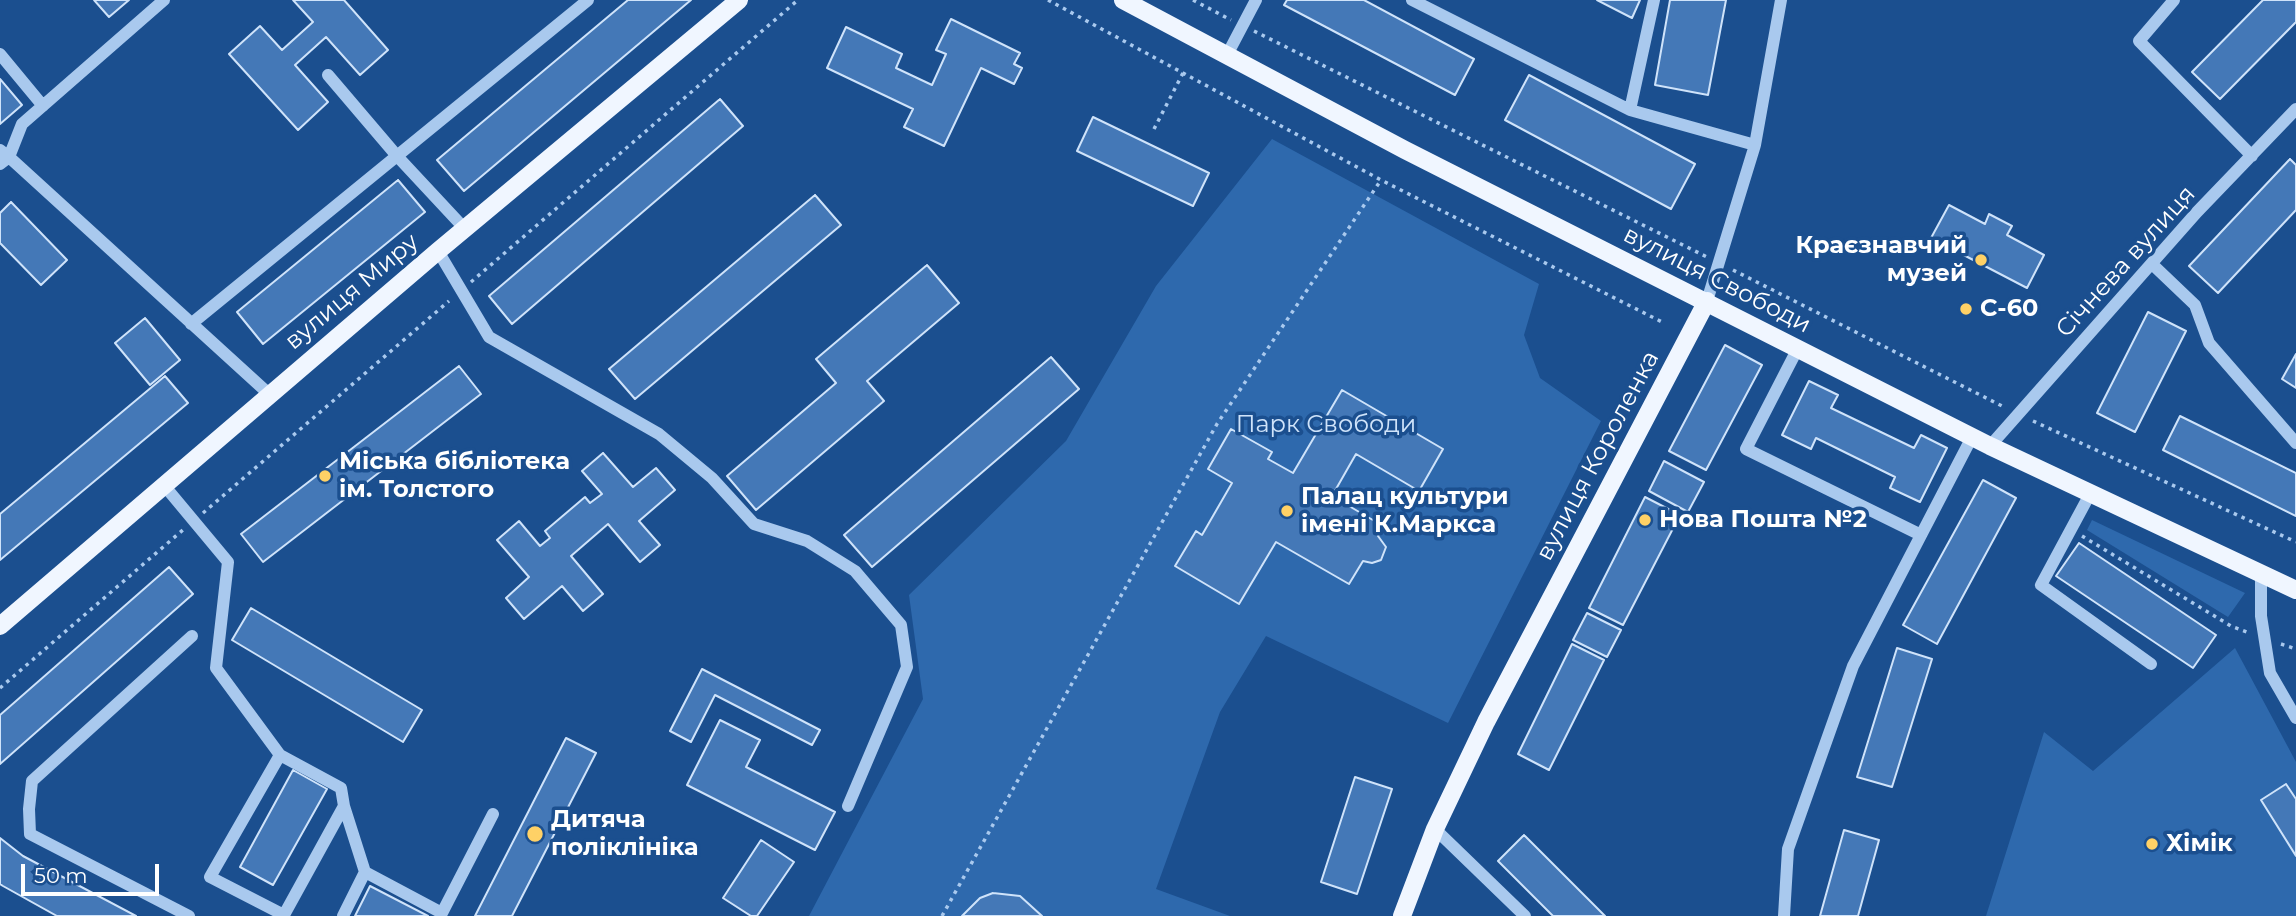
<!DOCTYPE html>
<meta charset="utf-8">
<style>
body{margin:0}
#map{position:relative;width:2296px;height:916px;overflow:hidden;background:#1b4f8f;font-family:Montserrat,sans-serif}
canvas{display:block}
.scale{position:absolute;left:21px;top:864px;width:138px;height:32px;box-sizing:border-box;border:4px solid #fff;border-top:0;padding-left:9px;font-size:21px;line-height:24px;white-space:nowrap;color:#fff;-webkit-text-stroke:5px #1b4f8f;paint-order:stroke}
</style>
<div id="map">
<canvas width="2296" height="916"></canvas>
<div class="scale">50 m</div>
</div>
<script>
const g = document.querySelector('canvas').getContext('2d');
g.lineJoin = 'round';
function paint(path, color) {
  g.fillStyle = color;
  g.fill(path, 'evenodd');
}
function poly(rows) {
  const path = new Path2D();
  for (const r of rows) {
    path.moveTo(r[0], r[1]);
    for (let i = 2; i < r.length; i += 2) path.lineTo(r[i], r[i + 1]);
  }
  return path;
}
function stroke(path, color, width, dash) {
  g.strokeStyle = color;
  g.lineWidth = width;
  g.lineCap = dash ? 'butt' : 'round';
  g.setLineDash(dash || []);
  g.stroke(path);
}
function drawText(font, color, halo, rows, align = 'center') {
  g.font = font + ' Montserrat,sans-serif';
  g.lineWidth = 7;
  g.setLineDash([]);
  g.textBaseline = 'middle';
  g.strokeStyle = halo;
  g.fillStyle = color;
  for (const [text, x, y, turn = 0] of rows) {
    g.save();
    g.translate(x, y);
    g.rotate((+turn || 0) * Math.PI / 180);
    g.textAlign = isNaN(turn) ? turn : align;
    if (halo) g.strokeText(text, 0, 0);
    g.fillText(text, 0, 0);
    g.restore();
  }
}
const green = poly([
 [1272,139,1539,284,1524,335,1540,378,1601,421,1448,723,1266,636,1220,712,1156,889,1230,916,809,916,923,699,909,595,1066,441,1156,286],
 [2092,520,2245,593,2228,617,2087,530],
 [2235,648,2296,762,2296,916,1986,916,2044,732,2093,771]
]);
const building = poly([
 [94,0,129,0,109,17,94,0],
 [293,0,344,0,388,50,360,75,326,37,295,65,328,102,298,130,229,54,260,26,282,50,313,22,293,0],
 [628,0,691,0,464,191,437,160,628,0],
 [1287,0,1364,0,1474,59,1455,95,1284,5,1287,0],
 [1597,0,1640,0,1632,18,1597,0],
 [1670,0,1726,0,1708,95,1655,85,1670,0],
 [2263,0,2296,0,2296,22,2220,99,2192,72,2263,0],
 [951,19,1020,53,1014,64,1022,68,1014,84,981,68,944,146,904,127,913,109,827,68,846,27,902,54,896,68,932,85,946,54,936,50,951,19],
 [1529,75,1695,164,1671,209,1505,120,1529,75],
 [0,79,22,105,0,124,0,79],
 [720,99,743,126,512,324,489,296,720,99],
 [1093,117,1209,173,1193,206,1077,151,1093,117],
 [2290,159,2296,165,2296,210,2218,293,2189,266,2290,159],
 [398,180,425,212,263,344,237,312,398,180],
 [815,195,841,225,635,399,609,369,815,195],
 [11,202,67,260,41,285,0,243,0,213,11,202],
 [1949,205,1985,224,1989,214,2012,226,2007,235,2044,255,2027,288,1931,238,1949,205],
 [927,265,959,303,867,381,884,401,756,510,727,476,836,383,816,359,927,265],
 [2148,312,2186,331,2135,432,2097,413,2148,312],
 [145,318,180,360,150,385,115,343,145,318],
 [1725,345,1762,365,1706,470,1669,451,1725,345],
 [2296,354,2296,388,2282,379,2296,354],
 [1051,357,1079,389,872,567,844,535,1051,357],
 [459,366,481,394,263,562,241,534,459,366],
 [165,376,188,403,0,560,0,514,165,376],
 [1809,381,1838,395,1831,408,1914,448,1921,435,1947,448,1920,502,1890,488,1895,477,1816,438,1811,449,1782,435,1809,381],
 [1342,390,1443,449,1419,491,1356,454,1332,496,1383,526,1378,536,1386,547,1381,560,1372,563,1363,561,1349,584,1276,542,1239,604,1175,566,1196,531,1202,535,1232,483,1208,469,1231,429,1272,452,1268,459,1293,473,1342,390],
 [2180,416,2296,473,2296,516,2163,450,2180,416],
 [603,453,633,487,656,468,675,490,639,521,660,545,640,562,608,524,571,556,603,594,583,611,562,586,524,619,506,598,529,577,497,540,519,521,540,546,550,538,545,531,585,497,590,503,602,494,582,471,603,453],
 [1664,461,1704,482,1688,512,1649,491,1664,461],
 [1983,480,2016,498,1937,644,1903,625,1983,480],
 [1645,497,1680,515,1623,625,1589,608,1645,497],
 [2079,543,2216,635,2193,668,2056,576,2079,543],
 [169,567,193,594,0,764,0,715,169,567],
 [251,608,422,710,403,742,232,640,251,608],
 [1587,613,1621,630,1607,657,1573,640,1587,613],
 [1572,644,1604,660,1549,770,1518,754,1572,644],
 [1897,648,1932,659,1892,787,1857,777,1897,648],
 [702,669,820,730,812,745,715,695,691,742,670,731,702,669],
 [720,720,760,740,746,767,835,812,815,850,687,785,720,720],
 [566,738,596,753,512,916,475,916,566,738],
 [293,770,327,789,273,885,240,867,293,770],
 [1355,777,1392,789,1357,894,1321,882,1355,777],
 [2286,784,2296,799,2296,856,2261,800,2286,784],
 [1844,830,1879,840,1858,916,1820,916,1844,830],
 [1524,835,1605,916,1553,916,1498,861,1524,835],
 [0,838,23,856,136,916,57,916,3,886,0,884,0,838],
 [761,840,794,862,757,916,751,916,723,898,761,840],
 [370,886,428,916,355,916,370,886],
 [993,893,1020,896,1042,916,962,916,980,898,993,893]
]);
const path = poly([
 [1048,0,1381,180,1664,323],
 [1193,0,1231,20],
 [1254,31,1707,257],
 [1154,129,1183,73],
 [1733,270,2004,407],
 [471,282,798,0],
 [2033,421,2296,542],
 [203,513,449,301],
 [2082,536,2231,626,2247,632],
 [2281,644,2296,649],
 [0,688,184,529],
 [942,916,1217,424,1381,180]
]);
const minor = poly([
 [1412,0,1630,110,1755,145],
 [2174,0,2139,41,2252,156],
 [0,54,43,106],
 [1227,55,1256,0],
 [328,75,397,156,465,229],
 [1630,110,1654,0],
 [0,150,9,157,22,124,164,0],
 [0,164,9,157,269,394],
 [438,251,489,337,659,434,712,478,754,524,807,541,855,571,901,625,907,667,848,806],
 [2152,264,2195,305,2209,343,2296,443],
 [1707,301,1755,145,1781,0],
 [191,324,588,0],
 [1798,348,1746,449,1921,535],
 [1990,446,2197,212,2296,109],
 [163,484,228,562,216,668,280,755,341,788,344,806,365,872,442,913,493,814],
 [2090,494,2041,585,2151,664],
 [2261,575,2261,616,2270,673,2296,718],
 [280,755,210,877,284,915,344,806],
 [1435,829,1525,916],
 [189,916,30,834,29,809,32,781,192,636],
 [343,916,365,872],
 [1784,916,1788,849,1853,666,1972,437]
]);
const major = poly([
 [1123,0,1405,150,1990,446,2296,590],
 [0,626,438,251,739,0],
 [1402,916,1435,829,1486,722,1707,301]
]);
const markers = [
 [1981,260,7,"#ffd166"],
 [1966,309,7,"#ffd166"],
 [325,476,7,"#ffd166"],
 [1287,511,7,"#ffd166"],
 [1645,520,7,"#ffd166"],
 [535,834,9,"#ffd166"],
 [2152,844,7,"#ffd166"]
];
const poiNames = [
 ["Краєзнавчий",1967,246,"right"],
 ["музей",1967,274,"right"],
 ["С-60",1980,309],
 ["Міська бібліотека",339,462],
 ["ім. Толстого",339,490],
 ["Палац культури",1301,497],
 ["імені К.Маркса",1301,525],
 ["Нова Пошта №2",1659,520],
 ["Дитяча",551,820],
 ["поліклініка",551,848],
 ["Хімік",2166,844]
];
const streetNames = [
 ["Січнева вулиця",2126,262,-48],
 ["вулиця Свободи",1717,280,27],
 ["вулиця Миру",352,292,-40],
 ["вулиця Короленка",1598,456,-62]
];
const parkNames = [
 ["Парк Свободи",1326,425]
];
paint(green, '#2e69ad');
paint(building, '#4478b7');
stroke(building, '#cfe3fa', 2);
stroke(path, '#a9c9ee', 3.5, [3.5, 5]);
stroke(minor, '#a9c9ee', 12);
stroke(major, '#f0f6ff', 18);
for (const [x, y, r, color] of markers) {
  const dot = new Path2D();
  dot.arc(x, y, r, 0, 2 * Math.PI);
  g.fillStyle = color;
  g.fill(dot);
  stroke(dot, '#1b4f8f', 2.5);
}
drawText('bold 24px', '#fff', '#1b4f8f', poiNames, 'left');
drawText('24px', '#fff', '#1b4f8f', streetNames);
drawText('24px', '#cfe3fa', '#1b4f8f', parkNames);
</script>
